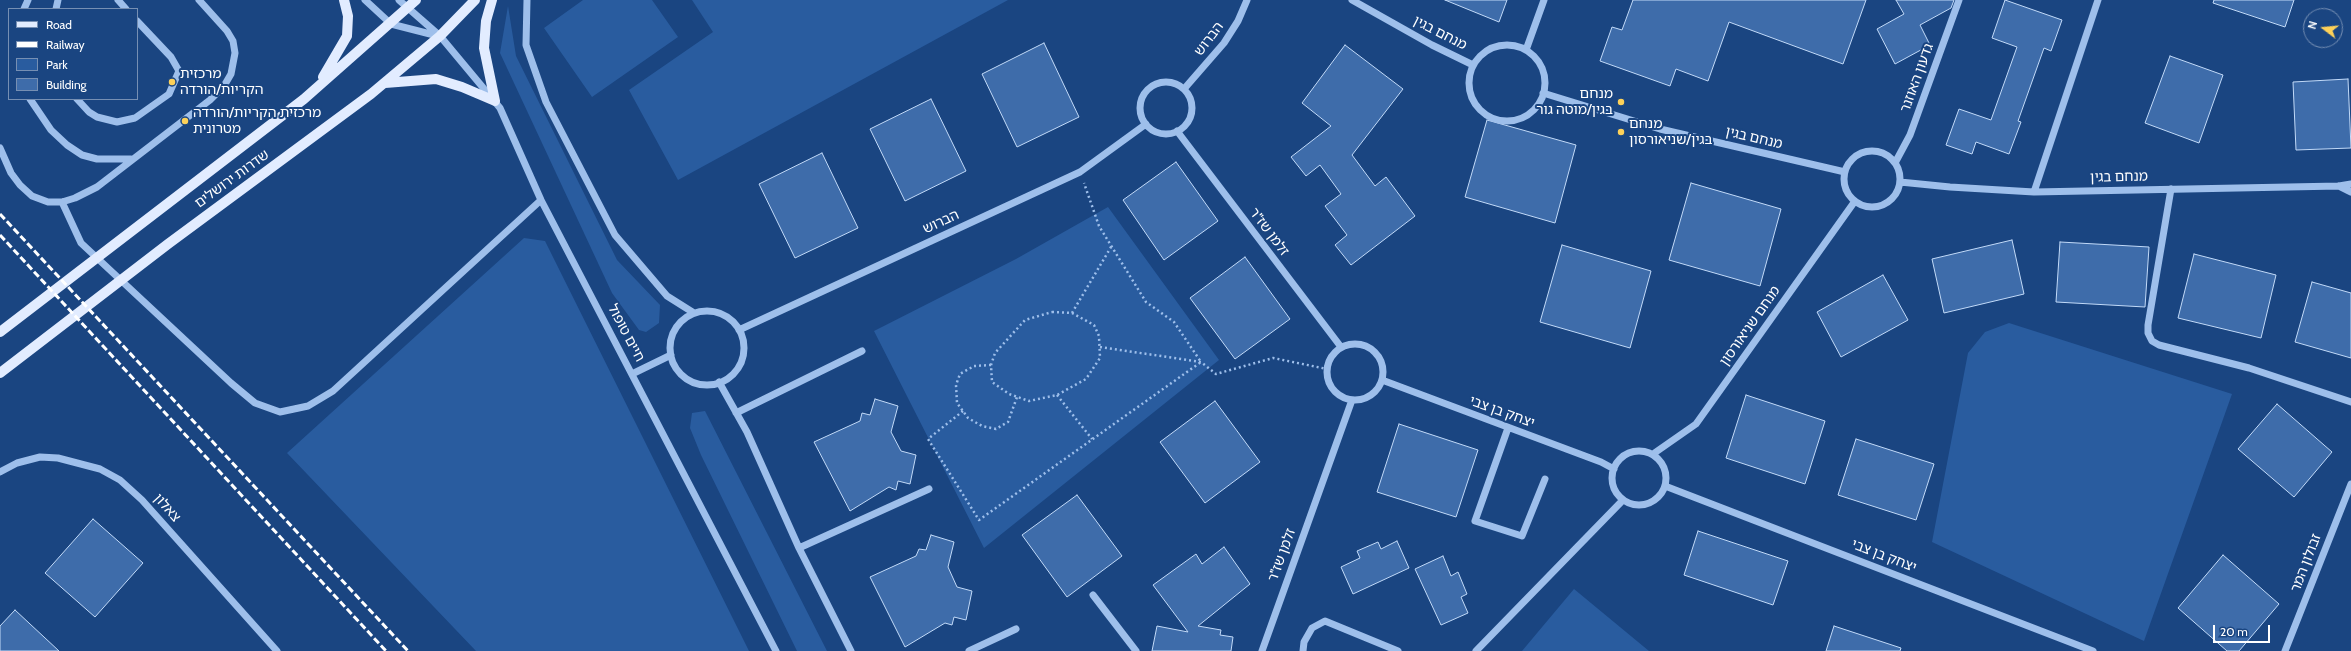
<!DOCTYPE html>
<meta charset="utf-8">
<style>
body{margin:0}
#map{position:relative;width:2351px;height:651px;overflow:hidden;background:#1a4581;font-family:Cabin,sans-serif}
canvas{display:block}
.legend{position:absolute;left:8px;top:8px;width:130px;height:92px;box-sizing:border-box;background:#1a4581;border:1px solid #768fb3;margin:0;padding:5px 7px;list-style:none;font-size:12px;color:#fff}
.legend li{display:flex;align-items:center;gap:8px;height:20px}
.legend b{width:20px;border:1px solid #768fb3}
.north{position:absolute;left:2303px;top:8px;width:40px;height:40px;box-sizing:border-box;background:#1a4581;border:1px solid #768fb3;border-radius:50%;rotate:286deg;font-size:11px;font-weight:700;line-height:16px;text-align:center;color:#fff}
.north::after{content:'';display:block;margin:auto;width:14px;height:18px;background:#fdd159;clip-path:polygon(50% 0,100% 100%,50% 72%,0 100%)}
.scale{position:absolute;left:2213px;top:625px;width:57px;height:18px;box-sizing:border-box;border:2px solid #fff;border-top:0;padding-left:5px;font-size:12px;line-height:14px;white-space:nowrap;color:#fff;-webkit-text-stroke:3px #1a4581;paint-order:stroke}
</style>
<div id="map">
<canvas width="2351" height="651"></canvas>
<ul class="legend">
<li><b style="height:5px;background:#e2ecff"></b>Road</li>
<li><b style="height:5px;background:#fff"></b>Railway</li>
<li><b style="height:11px;background:#295c9f"></b>Park</li>
<li><b style="height:11px;background:#3e6caa"></b>Building</li>
</ul>
<div class="north">N</div>
<div class="scale">20 m</div>
</div>
<script>
const g = document.querySelector('canvas').getContext('2d');
g.lineJoin = 'round';
function paint(path, color) {
  g.fillStyle = color;
  g.fill(path, 'evenodd');
}
function poly(rows) {
  const path = new Path2D();
  for (const r of rows) {
    if (r.length === 3) {
      path.moveTo(r[0] + r[2], r[1]);
      path.arc(r[0], r[1], r[2], 0, 2 * Math.PI);
      continue;
    }
    path.moveTo(r[0], r[1]);
    for (let i = 2; i < r.length; i += 2) path.lineTo(r[i], r[i + 1]);
  }
  return path;
}
function stroke(path, color, width, dash) {
  g.strokeStyle = color;
  g.lineWidth = width;
  g.lineCap = dash ? 'butt' : 'round';
  g.setLineDash(dash || []);
  g.stroke(path);
}
function drawText(font, color, halo, rows, align = 'center') {
  g.font = font + ' Cabin,"Noto Sans Hebrew",sans-serif';
  g.lineWidth = 4;
  g.setLineDash([]);
  g.textBaseline = 'middle';
  g.strokeStyle = halo;
  g.fillStyle = color;
  for (const [text, x, y, turn = 0] of rows) {
    g.save();
    g.translate(x, y);
    g.rotate((+turn || 0) * Math.PI / 180);
    g.textAlign = isNaN(turn) ? turn : align;
    if (halo) g.strokeText(text, 0, 0);
    g.fillText(text, 0, 0);
    g.restore();
  }
}
const green = poly([
 [583,0,652,0,678,37,592,97,544,28],
 [692,0,1008,0,678,180,629,90,713,32],
 [508,6,516,56,617,260,660,305,659,323,646,332,639,330,612,293,500,53],
 [1108,207,1219,360,984,548,874,331,1016,259],
 [524,238,545,241,749,651,476,651,287,453],
 [2009,323,2232,394,2144,641,1932,542,1968,353,1985,332],
 [705,411,827,651,797,651,701,455,690,428,692,413],
 [1574,589,1649,651,1522,651]
]);
const building = poly([
 [1445,0,1507,0,1499,22,1445,0],
 [1633,0,1866,0,1843,64,1729,22,1708,81,1676,69,1670,86,1600,61,1612,27,1622,30,1633,0],
 [1896,0,1954,0,1951,8,1920,25,1930,45,1895,64,1877,29,1904,14,1896,0],
 [2005,0,2062,20,2051,51,2044,48,2018,121,2021,122,2009,154,1976,142,1972,154,1946,145,1959,109,1991,120,2017,47,1992,38,2005,0],
 [2214,0,2294,0,2285,27,2213,3,2214,0],
 [1044,43,1079,117,1017,147,982,74,1044,43],
 [1345,45,1403,89,1352,155,1375,186,1386,177,1415,216,1351,265,1335,245,1347,235,1325,206,1341,194,1320,165,1306,176,1291,157,1331,126,1302,103,1345,45],
 [2170,56,2223,75,2199,143,2145,123,2170,56],
 [2348,79,2351,148,2296,150,2293,82,2348,79],
 [931,99,966,171,905,201,870,129,931,99],
 [1487,120,1576,145,1555,223,1465,197,1487,120],
 [822,153,858,228,795,258,759,184,822,153],
 [1176,162,1218,221,1164,260,1123,200,1176,162],
 [1691,183,1781,209,1760,286,1669,260,1691,183],
 [2012,240,2024,294,1944,313,1932,259,2012,240],
 [2060,242,2149,247,2145,307,2056,302,2060,242],
 [1562,245,1651,271,1630,348,1540,322,1562,245],
 [2194,254,2276,275,2261,338,2178,318,2194,254],
 [1245,257,1290,319,1235,359,1190,298,1245,257],
 [1883,275,1908,320,1841,357,1817,312,1883,275],
 [2312,282,2351,293,2351,358,2295,342,2312,282],
 [1746,395,1825,421,1805,484,1726,458,1746,395],
 [875,399,898,406,891,432,901,451,916,455,910,484,898,481,896,490,889,487,850,511,814,442,860,421,862,413,870,415,875,399],
 [1215,401,1260,462,1205,503,1160,442,1215,401],
 [2277,404,2332,452,2294,497,2238,449,2277,404],
 [1399,424,1478,450,1456,517,1377,492,1399,424],
 [1856,439,1934,464,1916,520,1838,495,1856,439],
 [1077,495,1122,556,1067,597,1022,535,1077,495],
 [93,519,143,563,95,617,45,573,93,519],
 [1698,531,1788,561,1773,605,1684,575,1698,531],
 [931,535,954,542,948,567,957,587,972,591,966,620,954,617,952,625,945,623,905,647,870,577,916,556,919,549,926,550,931,535],
 [1397,541,1409,568,1353,594,1341,567,1360,558,1357,551,1378,542,1381,549,1397,541],
 [1224,547,1250,584,1198,626,1221,630,1220,635,1233,637,1231,651,1152,651,1157,626,1188,632,1153,585,1196,554,1202,564,1224,547],
 [2223,555,2279,604,2239,651,2227,651,2178,608,2223,555],
 [1443,556,1451,576,1458,572,1467,594,1461,597,1468,613,1441,625,1415,569,1443,556],
 [15,610,59,651,0,651,0,626,15,610],
 [1834,626,1901,648,1900,651,1826,651,1834,626]
]);
const path = poly([
 [1052,312,1072,313,1094,325,1099,336,1100,358,1086,379,1057,395,1029,401,1009,394,992,382,991,365,995,353,1025,320,1052,312],
 [1072,313,1111,247],
 [1100,347,1201,362,1216,374,1273,358,1327,369],
 [991,365,974,366,960,374,956,385,957,403,968,418,982,426,996,429,1008,422,1017,397],
 [1057,395,1092,439],
 [963,411,928,439,979,520,1201,362,1174,322,1146,302,1099,226,1084,183]
]);
const minor = poly([
 [118,0,126,9],
 [365,0,391,24,438,36],
 [399,0,440,36,500,108,541,200,776,651],
 [527,0,526,45,546,102,615,235,667,296,694,313],
 [1352,0,1432,45,1473,65],
 [24,9,28,0],
 [56,9,58,0],
 [1507,83,38],
 [1526,50,1544,0],
 [1166,108,26],
 [1184,89,1224,43,1238,21,1247,0],
 [1543,93,1660,129,1845,172],
 [30,99,51,130,67,145,82,155,97,159,131,159],
 [77,99,89,112,97,117,117,122,135,118,169,94,179,71,171,57,137,21],
 [1177,131,1341,347],
 [0,148,11,173,20,185,32,196,48,202,62,202,75,198,97,187,210,100,224,86,231,74,235,53,233,41,227,31,199,0],
 [1872,179,28],
 [1895,163,1910,135,1959,0],
 [1900,182,1950,187,2034,192,2339,186,2351,184],
 [2339,186,2351,192],
 [2171,189,2148,325,2148,333,2152,341,2159,345,2249,368,2351,402],
 [2034,192,2098,0],
 [62,202,81,243,231,383,255,403,280,412,308,406,333,391,541,200],
 [707,348,37],
 [739,330,1080,172,1146,124],
 [1355,372,28],
 [632,374,671,355],
 [1382,380,1601,462,1614,469],
 [719,382,747,432,799,548,851,651],
 [736,413,862,351],
 [1508,428,1475,521,1522,536,1545,479],
 [1639,478,27],
 [1653,454,1696,424,1855,201],
 [0,472,17,463,40,457,58,458,100,469,120,480,142,500,277,651],
 [1665,486,2093,651],
 [799,548,929,489],
 [1093,595,1136,651],
 [969,651,1016,629],
 [1262,651,1352,400],
 [1303,651,1304,642,1312,628,1325,621,1398,651],
 [1476,651,1623,500],
 [2285,651,2351,484]
]);
const major = poly([
 [492,0,486,21,484,48,495,101],
 [323,77,347,36,348,16,344,0],
 [385,83,436,79,462,87,495,101],
 [0,332,304,99,416,0],
 [0,373,168,244,371,94,440,36,475,0]
]);
const rail = poly([
 [0,214,408,651],
 [0,235,386,651]
]);
const markers = [
 [172,82,4,"#fdd159"],
 [1621,102,4,"#fdd159"],
 [185,121,4,"#fdd159"],
 [1621,132,4,"#fdd159"]
];
const streetNames = [
 ["מנחם בגין",1440,33,27],
 ["הברוש",1209,39,-53],
 ["גדעון האוזנר",1917,78,-70],
 ["מנחם בגין",1754,138,13],
 ["מנחם בגין",2119,177,-1],
 ["שדרות ירושלים",232,179,-36],
 ["הברוש",941,222,-25],
 ["זלמן שז\"ר",1269,232,53],
 ["מנחם שניאורסון",1750,326,-55],
 ["חיים טופול",626,333,62],
 ["יצחק בן צבי",1502,412,20],
 ["צאלון",167,508,48],
 ["זלמן שז\"ר",1282,555,-70],
 ["יצחק בן צבי",1884,556,21],
 ["זבולון המר",2306,563,-69]
];
const poiNames = [
 ["מרכזית",180,74],
 ["הקריות/הורדה",180,90],
 ["מנחם",1613,94,"right"],
 ["בגין/מוטה גור",1613,110,"right"],
 ["מרכזית הקריות/הורדה",193,113],
 ["מטרונית",193,129],
 ["מנחם",1629,124],
 ["בגין/שניאורסון",1629,140]
];
paint(green, '#295c9f');
paint(building, '#3e6caa');
stroke(building, '#c2daf8', 1);
stroke(path, '#9ebfeb', 2.5, [2, 3]);
stroke(minor, '#9ebfeb', 7);
stroke(major, '#e2ecff', 10);
stroke(rail, '#fff', 3, [7, 3]);
for (const [x, y, r, color] of markers) {
  const dot = new Path2D();
  dot.arc(x, y, r, 0, 2 * Math.PI);
  g.fillStyle = color;
  g.fill(dot);
  stroke(dot, '#1a4581', 1.5);
}
drawText('14px', '#fff', '#1a4581', streetNames);
drawText('14px', '#fff', '#1a4581', poiNames, 'left');
</script>
